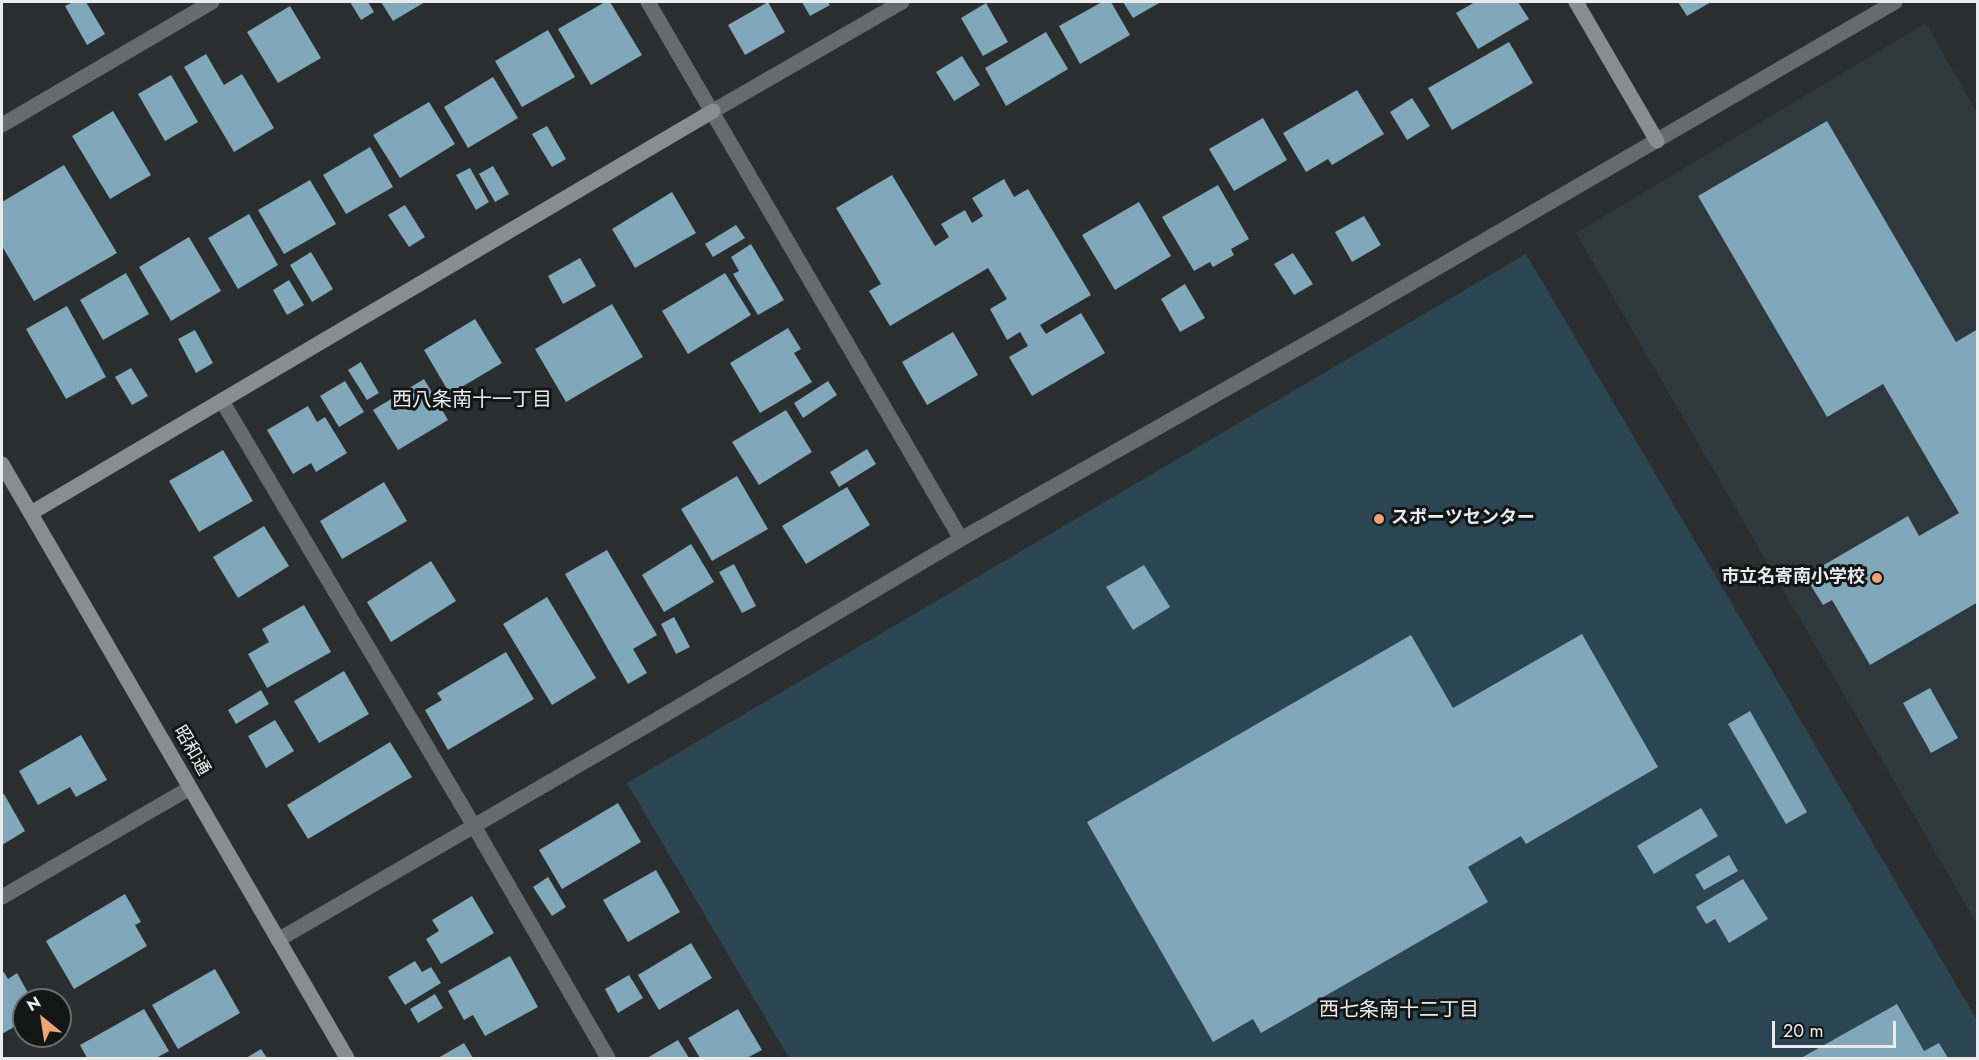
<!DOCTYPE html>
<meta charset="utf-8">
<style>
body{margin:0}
#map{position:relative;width:1979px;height:1060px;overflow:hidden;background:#2b2e2f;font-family:Jost,sans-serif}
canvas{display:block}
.frame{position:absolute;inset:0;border:3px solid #e9ebec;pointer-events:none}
.north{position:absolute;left:12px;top:988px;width:60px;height:60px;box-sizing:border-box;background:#141616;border:2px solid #696b6c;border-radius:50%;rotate:330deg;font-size:16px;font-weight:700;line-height:24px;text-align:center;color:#e9ebec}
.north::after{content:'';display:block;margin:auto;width:21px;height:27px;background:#efa377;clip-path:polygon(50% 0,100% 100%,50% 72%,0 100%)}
.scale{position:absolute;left:1772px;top:1021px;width:124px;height:27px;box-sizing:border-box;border:3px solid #e9ebec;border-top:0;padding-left:8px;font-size:18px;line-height:21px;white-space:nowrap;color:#e9ebec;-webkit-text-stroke:4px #141616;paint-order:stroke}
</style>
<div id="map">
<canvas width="1979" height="1060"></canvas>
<div class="frame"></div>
<div class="north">N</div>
<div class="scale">20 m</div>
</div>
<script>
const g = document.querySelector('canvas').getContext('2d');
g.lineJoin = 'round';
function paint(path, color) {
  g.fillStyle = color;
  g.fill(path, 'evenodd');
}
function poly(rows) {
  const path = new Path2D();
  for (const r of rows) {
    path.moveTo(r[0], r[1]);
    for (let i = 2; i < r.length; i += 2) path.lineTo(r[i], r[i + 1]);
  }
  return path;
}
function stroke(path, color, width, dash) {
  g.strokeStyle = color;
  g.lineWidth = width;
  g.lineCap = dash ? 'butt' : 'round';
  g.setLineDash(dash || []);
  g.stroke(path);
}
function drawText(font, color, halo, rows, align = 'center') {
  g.font = font + ' Jost,"Noto Sans JP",sans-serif';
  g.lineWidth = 6;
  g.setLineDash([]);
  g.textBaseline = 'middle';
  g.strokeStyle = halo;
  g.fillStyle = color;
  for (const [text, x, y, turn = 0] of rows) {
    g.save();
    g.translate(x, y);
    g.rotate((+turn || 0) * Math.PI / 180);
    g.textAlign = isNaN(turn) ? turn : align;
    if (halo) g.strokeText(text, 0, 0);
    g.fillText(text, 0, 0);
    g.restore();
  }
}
const built = poly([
 [1926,23,1977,113,1977,924,1576,233]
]);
const green = poly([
 [1526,254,1977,1020,1977,1058,789,1058,627,783]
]);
const building = poly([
 [73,2,86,2,105,34,87,45,65,6],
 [350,2,368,2,374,12,361,20],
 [381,2,425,2,393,21],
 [605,2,610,2,642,55,591,85,558,29],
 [768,2,785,32,745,55,728,25],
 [802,2,828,2,830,5,810,16],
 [1102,2,1111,2,1130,35,1080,64,1059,26],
 [1123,2,1161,2,1133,18],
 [1475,2,1518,2,1529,19,1478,49,1456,13],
 [1678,2,1711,2,1687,16],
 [986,3,1008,42,983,56,961,18],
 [290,6,321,58,278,83,247,32],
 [548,30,575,77,522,107,495,61],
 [1046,32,1068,69,1006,106,985,68],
 [1509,42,1533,83,1452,130,1428,88],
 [206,54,224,85,242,74,274,128,234,152,184,67],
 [962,56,980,85,954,101,936,72],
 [171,75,198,122,165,141,138,94],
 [493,77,518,118,468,148,444,107],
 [1357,90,1384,134,1332,165,1328,159,1306,172,1283,133],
 [1412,98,1430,126,1407,140,1390,112],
 [429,102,455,144,400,178,373,135],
 [113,111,151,175,110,199,72,136],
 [1263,118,1287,160,1234,191,1209,149],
 [1827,121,1956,342,1978,329,1978,602,1870,665,1832,600,1823,605,1805,576,1908,516,1919,536,1959,513,1883,384,1827,417,1698,196],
 [547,126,566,159,552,167,532,134],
 [370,147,393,187,346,214,323,175],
 [64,165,117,253,34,301,2,246,2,202],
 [493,166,509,194,495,202,479,174],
 [470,168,489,202,476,210,456,175],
 [892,175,935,246,949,237,941,224,965,210,972,223,983,216,972,198,1004,179,1014,197,1028,189,1091,295,1040,325,1046,334,1081,313,1105,353,1032,396,1009,357,1028,346,1020,332,1007,340,990,309,1007,299,988,268,890,326,869,291,881,284,836,208],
 [310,180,336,224,284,254,258,210],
 [1218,185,1249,239,1231,249,1234,255,1213,267,1210,262,1194,271,1162,217],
 [672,192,696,233,635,268,612,229],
 [1139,202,1171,256,1115,290,1082,235],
 [405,205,425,237,409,247,388,215],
 [249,214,278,265,238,289,208,238],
 [1364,216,1381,245,1352,262,1335,232],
 [736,225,745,238,713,257,705,244],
 [189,237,221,291,171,321,139,267],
 [751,244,784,300,758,315,733,274,739,271,731,257],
 [311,252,333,289,312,302,290,265],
 [1293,253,1313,284,1294,295,1274,264],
 [580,258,596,286,563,304,548,276],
 [126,273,149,314,103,340,80,300],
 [725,273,751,315,688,354,662,311],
 [289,280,304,305,287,315,273,290],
 [1185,284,1205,318,1180,332,1161,299],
 [612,304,643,357,566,402,535,349],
 [67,306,106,377,66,399,26,329],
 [475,319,502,363,450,394,424,350],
 [788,328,801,349,794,353,812,382,760,413,730,363],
 [195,330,213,363,196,373,178,339],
 [953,332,978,375,927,405,902,362],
 [361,362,379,393,367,400,348,370],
 [131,368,148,396,132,405,115,377],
 [424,379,448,420,398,450,373,410],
 [345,381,364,412,339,427,320,396],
 [828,381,837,395,803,418,794,403],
 [308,406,317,422,325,417,347,453,316,472,311,463,293,474,267,430],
 [786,410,812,452,759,485,732,442],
 [867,449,876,464,839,487,830,472],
 [223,450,253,501,199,532,169,481],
 [737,476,768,529,712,561,681,509],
 [384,482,407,521,342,559,320,521],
 [847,487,870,525,806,564,782,526],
 [264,526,289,566,238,598,213,557],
 [691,544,714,582,664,612,642,575],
 [607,550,657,635,633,649,647,673,628,684,565,574],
 [431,561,456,601,391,642,367,602],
 [734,564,756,606,742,613,719,572],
 [1144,565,1170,607,1133,630,1106,587],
 [547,597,596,678,552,705,503,624],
 [304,605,331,652,267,688,248,654,269,642,262,629],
 [674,617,690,647,676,654,661,624],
 [1582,634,1658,767,1526,844,1521,836,1468,867,1488,902,1261,1033,1253,1019,1213,1042,1087,822,1411,635,1453,708],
 [506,652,534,699,448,750,425,710,442,700,437,693],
 [344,671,369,714,319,743,294,701],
 [1930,688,1958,738,1931,753,1903,703],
 [261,690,269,704,236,724,228,710],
 [1750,711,1807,812,1786,824,1728,724],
 [275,720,294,751,266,768,248,736],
 [81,735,107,780,76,797,70,787,38,805,19,771],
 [390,742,412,777,308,839,287,805],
 [4,794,25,831,2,845,2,795],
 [618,803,641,842,562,889,539,850],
 [1701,808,1718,836,1654,874,1637,846],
 [1729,855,1738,871,1704,890,1695,875],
 [656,870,680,912,628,942,603,900],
 [548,877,566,907,552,916,533,887],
 [1743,879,1768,919,1729,943,1715,919,1706,924,1696,907],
 [125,894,141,922,135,925,147,946,74,989,46,941],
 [472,896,494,933,441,964,426,939,439,931,432,920],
 [691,943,712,978,659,1010,638,975],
 [510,956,538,1007,485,1036,473,1015,464,1020,448,991],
 [415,961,422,972,431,967,441,983,405,1005,388,977],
 [215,969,240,1013,178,1049,152,1005],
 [4,972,8,979,17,973,32,1000,24,1000,24,1021,2,1034,2,974],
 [629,975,643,998,618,1013,605,989],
 [435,994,443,1008,418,1023,410,1009],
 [1897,1004,1924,1051,1939,1043,1948,1058,1801,1058],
 [144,1009,169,1051,156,1058,87,1058,80,1045],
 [738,1009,762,1050,747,1058,700,1058,688,1038],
 [678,1040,689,1058,647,1058],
 [464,1043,473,1058,438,1058],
 [261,1049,267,1058,246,1058]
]);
const street = poly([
 [648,2,961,539],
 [713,111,902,2],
 [2,125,212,2],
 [222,401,474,826,608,1058],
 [2,897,190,788],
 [278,940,651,723,961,539,1337,326,1895,2]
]);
const secondary = poly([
 [1576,2,1657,141],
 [2,464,347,1058],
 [31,513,713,111]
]);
const markers = [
 [1379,519,6,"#efa377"],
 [1877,578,6,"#efa377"]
];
const poiNames = [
 ["スポーツセンター",1391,519],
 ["市立名寄南小学校",1865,578,"right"]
];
const streetNames = [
 ["昭和通",191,751,60]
];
const neighbourhoodNames = [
 ["西八条南十一丁目",472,401],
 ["西七条南十二丁目",1399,1011]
];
paint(built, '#2f383d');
paint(green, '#2b4552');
paint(building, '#81a7ba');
stroke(street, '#696a6b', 15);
stroke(secondary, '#8a8c8d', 15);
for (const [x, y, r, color] of markers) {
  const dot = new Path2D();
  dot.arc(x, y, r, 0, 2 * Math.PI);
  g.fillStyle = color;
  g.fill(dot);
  stroke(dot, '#141616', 2);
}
drawText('bold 18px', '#e9ebec', '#141616', poiNames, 'left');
drawText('18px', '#e9ebec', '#141616', streetNames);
drawText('20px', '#e9ebec', '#141616', neighbourhoodNames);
</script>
